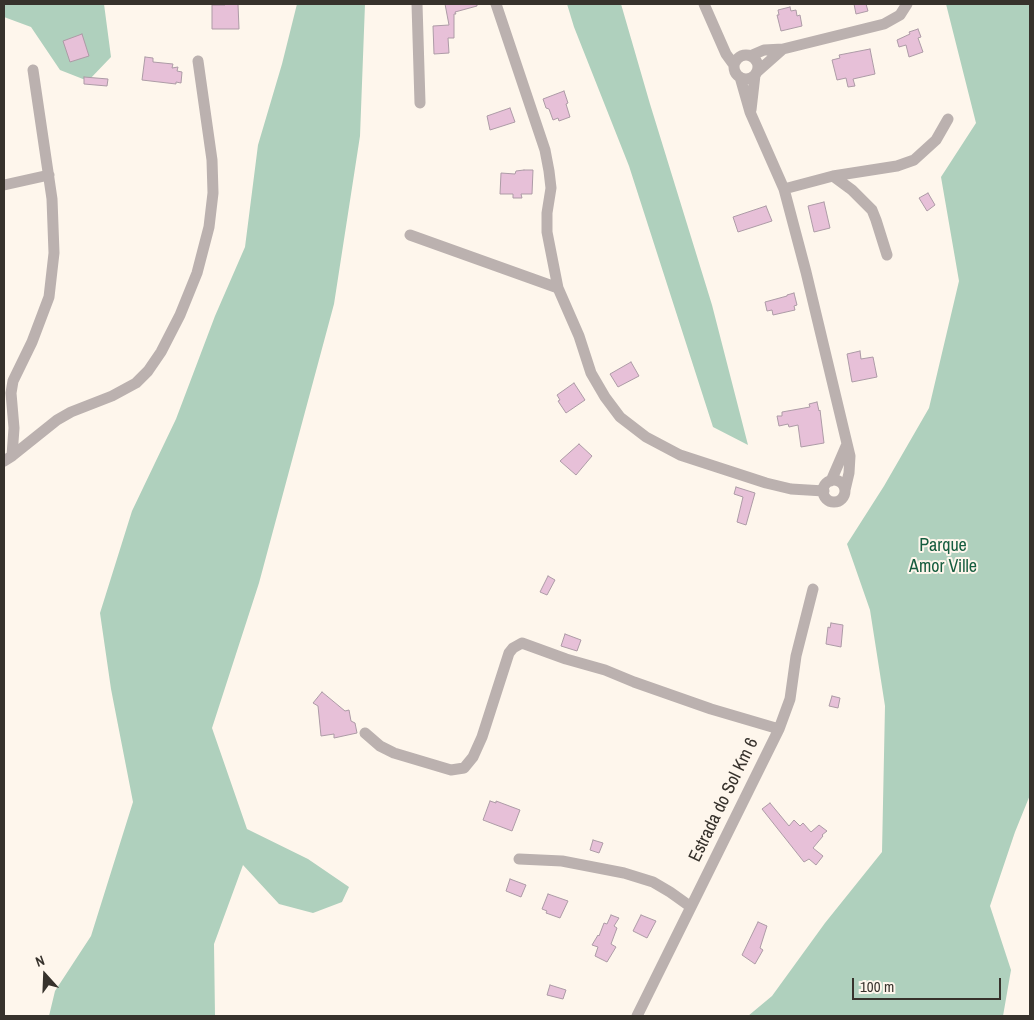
<!DOCTYPE html>
<style>
body{margin:0}
#map{position:relative;width:1034px;height:1020px;overflow:hidden;background:#fef6ec;font-family:"Archivo Narrow",sans-serif}
canvas{display:block}
.frame{position:absolute;inset:0;border:5px solid #37322c;pointer-events:none}
.north{position:absolute;left:20px;top:950px;width:50px;height:50px;-webkit-text-stroke:4px #fef6ec;paint-order:stroke;rotate:340deg;font-size:14px;font-weight:700;line-height:20px;text-align:center;color:#37322c}
.north::after{content:'';display:block;margin:auto;width:18px;height:22px;background:#37322c;clip-path:polygon(50% 0,100% 100%,50% 72%,0 100%)}
.scale{position:absolute;left:852px;top:978px;width:149px;height:22px;box-sizing:border-box;border:2px solid #37322c;border-top:0;padding-left:6px;font-size:15px;line-height:18px;white-space:nowrap;color:#37322c;-webkit-text-stroke:4px #fef6ec;paint-order:stroke}
</style>
<div id="map">
<canvas width="1034" height="1020"></canvas>
<div class="frame"></div>
<div class="north">N</div>
<div class="scale">100 m</div>
</div>
<script>
const g = document.querySelector('canvas').getContext('2d');
g.lineJoin = 'round';
function paint(path, color) {
  g.fillStyle = color;
  g.fill(path, 'evenodd');
}
function poly(rows) {
  const path = new Path2D();
  for (const r of rows) {
    if (r.length === 3) {
      path.moveTo(r[0] + r[2], r[1]);
      path.arc(r[0], r[1], r[2], 0, 2 * Math.PI);
      continue;
    }
    path.moveTo(r[0], r[1]);
    for (let i = 2; i < r.length; i += 2) path.lineTo(r[i], r[i + 1]);
  }
  return path;
}
function stroke(path, color, width, dash) {
  g.strokeStyle = color;
  g.lineWidth = width;
  g.lineCap = dash ? 'butt' : 'round';
  g.setLineDash(dash || []);
  g.stroke(path);
}
function drawText(font, color, halo, rows, align = 'center') {
  g.font = font + ' "Archivo Narrow",sans-serif';
  g.lineWidth = 4;
  g.setLineDash([]);
  g.textBaseline = 'middle';
  g.strokeStyle = halo;
  g.fillStyle = color;
  for (const [text, x, y, turn = 0] of rows) {
    g.save();
    g.translate(x, y);
    g.rotate((+turn || 0) * Math.PI / 180);
    g.textAlign = isNaN(turn) ? turn : align;
    if (halo) g.strokeText(text, 0, 0);
    g.fillText(text, 0, 0);
    g.restore();
  }
}
const green = poly([
 [4,4,104,4,111,57,88,81,60,70,31,27,4,17],
 [297,4,365,4,360,136,334,304,259,583,212,728,247,829,308,859,349,887,342,902,313,913,279,904,243,865,214,944,215,1016,49,1016,55,991,91,936,133,802,111,689,100,613,132,511,176,419,215,316,245,247,258,145,282,64],
 [567,4,621,4,650,104,712,305,748,445,713,427,629,166,574,27],
 [946,4,1030,4,1030,795,1015,832,990,906,1011,970,1003,1016,748,1016,772,996,825,923,882,852,885,706,870,610,847,544,884,486,929,408,959,281,941,177,976,123]
]);
const building = poly([
 [225,4,238,4,239,29,212,29,212,5,225,5,225,4],
 [445,4,477,4,477,6,455,12,456,14,454,14,454,38,448,38,449,53,434,54,433,26,449,25,445,4],
 [854,4,866,4,868,11,856,14,854,4],
 [790,7,791,11,796,10,797,16,800,15,802,26,781,31,777,15,779,15,778,10,790,7],
 [918,29,921,37,918,38,923,52,909,57,906,45,899,47,897,40,910,34,909,32,918,29],
 [82,34,89,56,70,62,63,41,82,34],
 [870,49,875,74,853,79,855,86,848,87,846,78,837,80,832,60,840,58,839,55,870,49],
 [145,57,153,58,153,62,173,64,172,68,178,67,177,71,182,72,181,83,176,82,176,84,142,80,145,57],
 [84,77,108,79,107,86,84,84,84,77],
 [564,91,568,103,566,104,570,117,559,121,558,118,553,120,549,109,546,108,543,99,564,91],
 [510,108,515,122,490,130,487,116,510,108],
 [524,170,533,170,532,194,521,194,522,198,513,198,513,194,500,194,501,173,515,174,516,171,524,170],
 [928,193,935,205,927,211,919,198,928,193],
 [824,202,830,228,814,232,808,206,824,202],
 [766,206,772,221,738,232,733,217,766,206],
 [794,293,797,305,794,306,795,310,773,315,772,310,767,311,765,302,787,296,787,295,794,293],
 [860,351,861,359,873,357,877,377,852,382,847,354,860,351],
 [631,362,639,376,618,387,610,374,631,362],
 [574,383,585,400,566,413,558,401,560,400,557,395,574,383],
 [817,402,819,411,820,410,824,443,801,447,798,425,789,427,788,424,779,426,777,416,782,416,782,412,810,407,809,404,817,402],
 [579,444,592,456,576,475,560,461,579,444],
 [736,487,755,493,746,525,737,522,743,497,734,494,736,487],
 [548,576,555,580,547,595,540,592,548,576],
 [831,623,843,625,841,647,826,644,828,627,830,628,831,623],
 [565,634,581,640,577,651,561,646,565,634],
 [322,692,345,711,349,710,351,721,355,723,357,733,334,738,334,734,321,736,318,706,313,703,322,692],
 [832,696,840,698,838,708,829,706,832,696],
 [490,801,496,803,496,801,520,810,512,831,483,820,490,801],
 [770,803,789,826,794,820,800,826,803,823,811,832,819,825,827,831,822,835,823,836,813,848,823,856,816,865,809,859,804,862,762,809,770,803],
 [593,840,603,843,599,853,590,850,593,840],
 [510,879,526,885,521,897,506,891,510,879],
 [548,894,568,901,560,918,546,913,547,911,542,909,548,894],
 [611,915,619,918,614,926,617,928,611,944,616,947,607,962,595,956,598,947,592,945,598,935,599,936,604,923,607,924,611,915],
 [641,915,656,921,647,938,633,931,641,915],
 [758,922,767,926,760,948,763,950,755,964,742,955,758,922],
 [550,985,566,990,563,999,547,995,550,985]
]);
const minor = poly([
 [417,4,420,103],
 [496,4,545,150,549,171,551,188,547,213,547,232,558,288,579,336,591,373,605,397,620,417,646,437,680,455,766,483,791,489,824,491],
 [704,4,726,54,734,65],
 [746,67,12],
 [750,56,764,50,783,49,884,24,900,15,907,4],
 [757,72,783,49],
 [740,77,750,112,784,189,806,272,850,456,849,473,845,490],
 [751,110,755,75],
 [833,176,852,190,872,210,876,220,887,255],
 [4,185,49,175],
 [784,189,833,176,897,166,914,160,936,140,948,119],
 [410,235,558,288],
 [12,456,14,428,11,393,13,381,32,342,49,297,54,253,52,199,33,70],
 [4,461,12,456,57,420,71,412,112,396,136,383,148,371,161,352,180,315,197,273,209,227,213,193,212,160,198,61],
 [834,491,11],
 [831,481,847,444],
 [365,733,380,746,394,753,451,770,464,768,473,757,482,737,509,653,513,648,522,643,566,659,605,670,634,682,711,709,779,729],
 [519,859,562,861,624,873,653,882,670,892,691,907],
 [637,1016,779,729,790,699,796,656,813,589]
]);
const parkNames = [
 ["Parque",943,546],
 ["Amor Ville",943,567]
];
const streetNames = [
 ["Estrada do Sol Km 6",724,800,-64]
];
paint(green, '#afd0bd');
paint(building, '#e7c0d8');
stroke(building, '#ad9ba6', 1);
stroke(minor, '#bbb1af', 11);
drawText('18px', '#165d3f', '#fef6ec', parkNames);
drawText('18px', '#37322c', '#fef6ec', streetNames);
</script>
